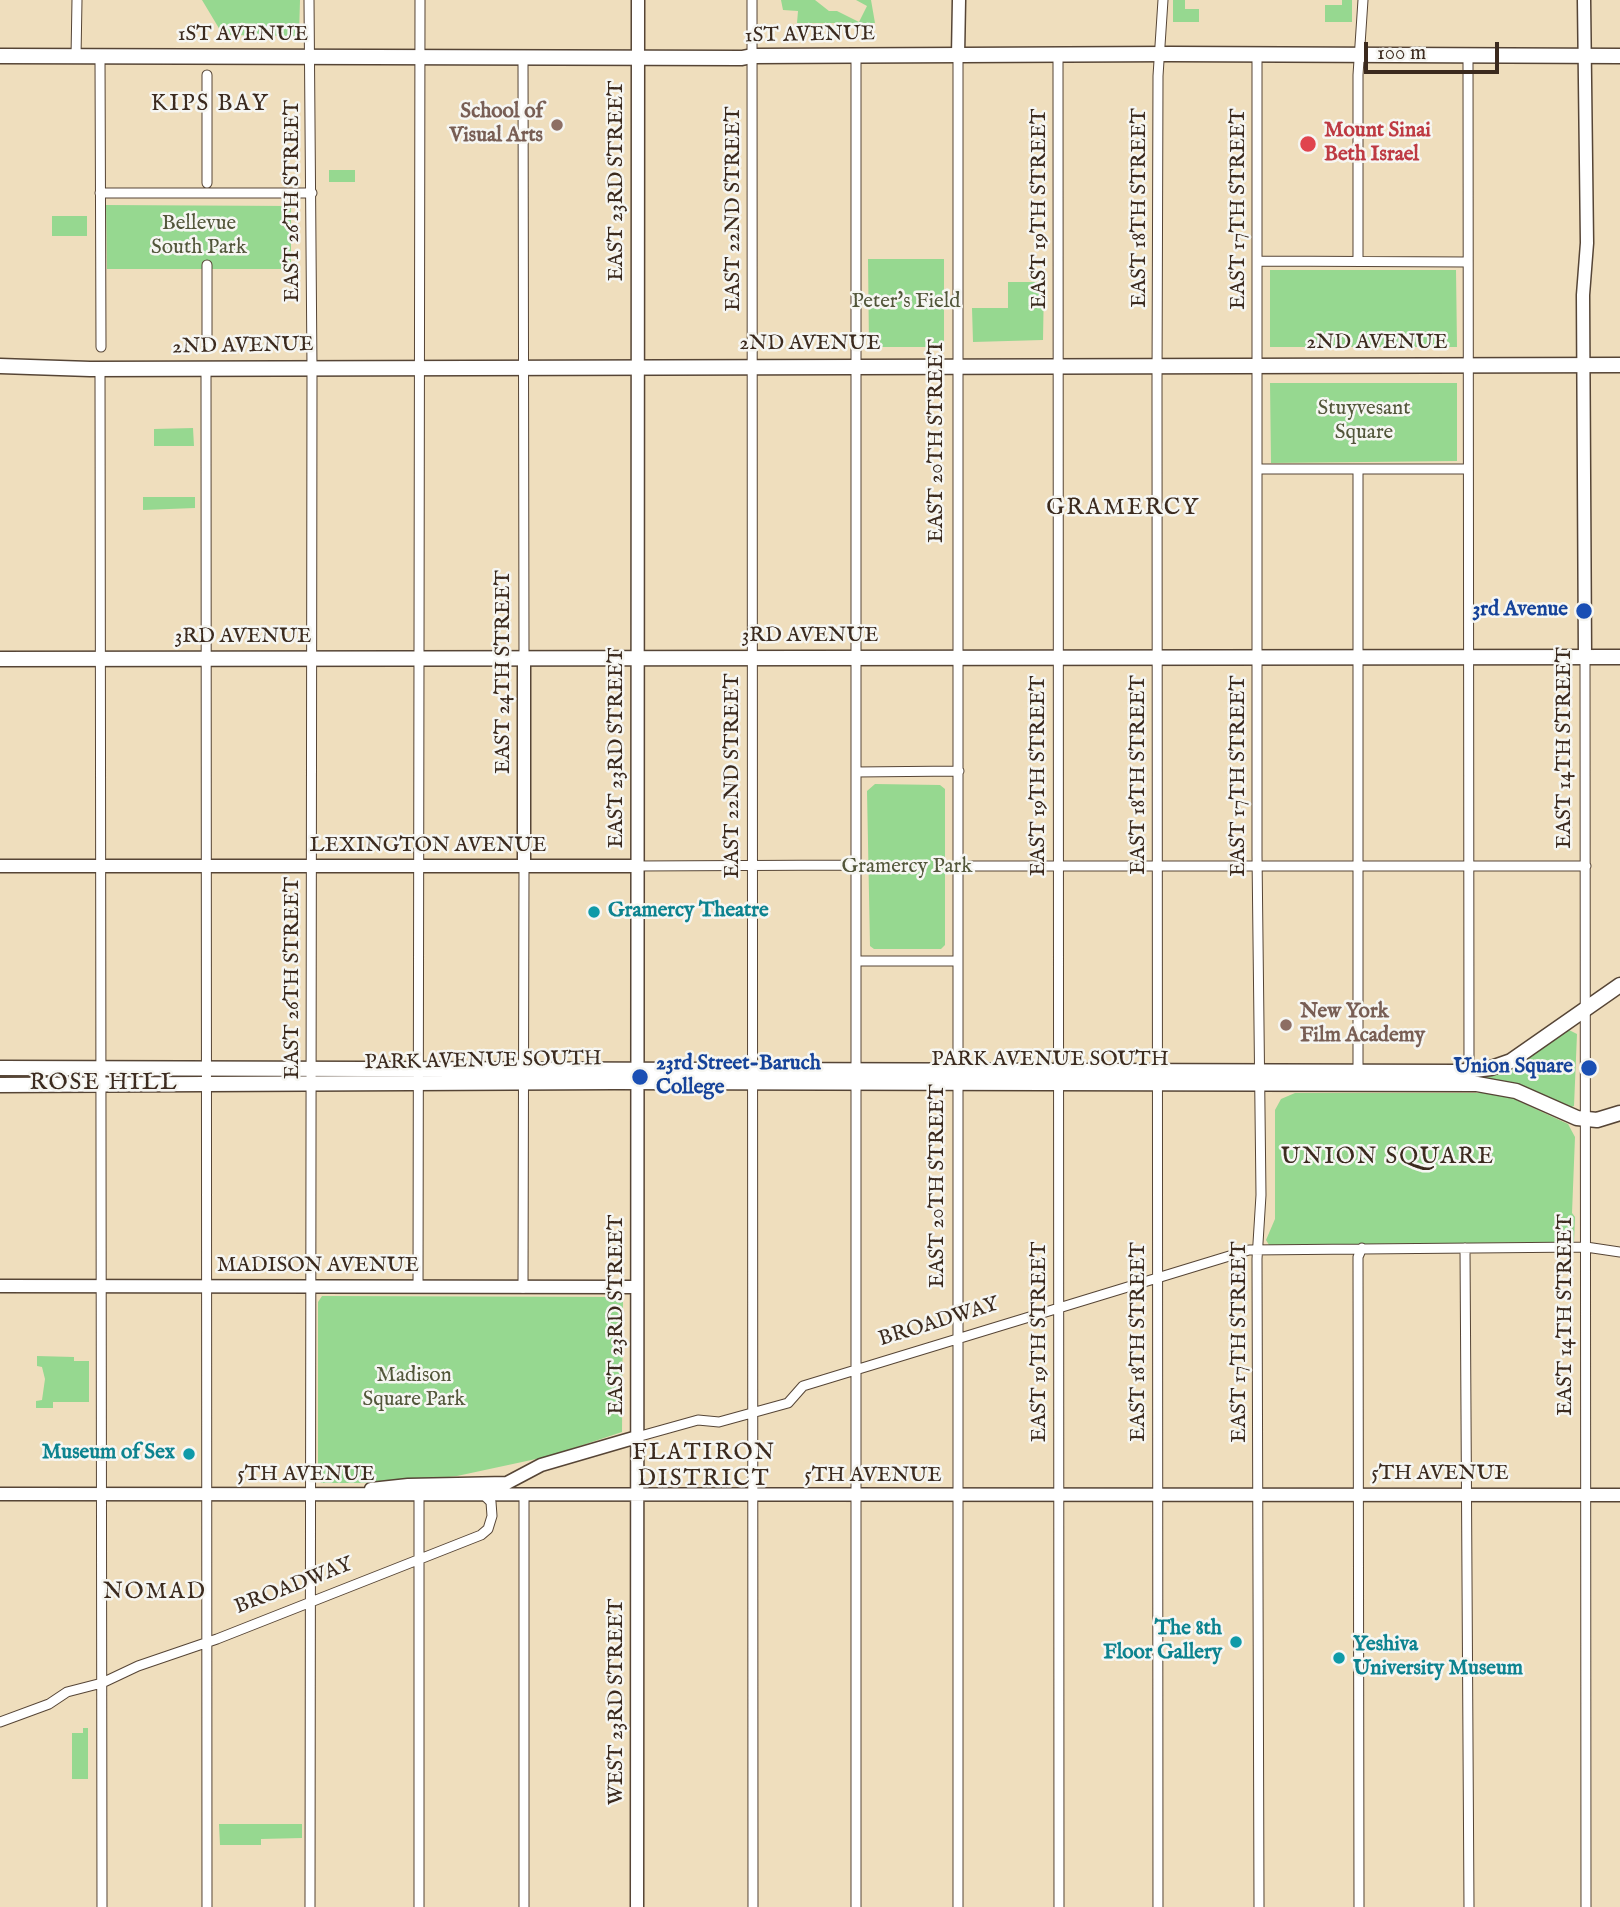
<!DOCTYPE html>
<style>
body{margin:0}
#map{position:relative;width:1620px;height:1907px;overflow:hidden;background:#efdebd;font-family:"IM FELL English",serif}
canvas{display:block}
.scale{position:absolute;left:1364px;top:42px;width:135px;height:32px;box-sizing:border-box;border:4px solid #3b2a1e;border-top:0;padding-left:9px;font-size:21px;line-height:24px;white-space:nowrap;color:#3b2a1e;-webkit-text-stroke:5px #f6f6f2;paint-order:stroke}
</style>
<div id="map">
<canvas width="1620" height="1907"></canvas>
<div class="scale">100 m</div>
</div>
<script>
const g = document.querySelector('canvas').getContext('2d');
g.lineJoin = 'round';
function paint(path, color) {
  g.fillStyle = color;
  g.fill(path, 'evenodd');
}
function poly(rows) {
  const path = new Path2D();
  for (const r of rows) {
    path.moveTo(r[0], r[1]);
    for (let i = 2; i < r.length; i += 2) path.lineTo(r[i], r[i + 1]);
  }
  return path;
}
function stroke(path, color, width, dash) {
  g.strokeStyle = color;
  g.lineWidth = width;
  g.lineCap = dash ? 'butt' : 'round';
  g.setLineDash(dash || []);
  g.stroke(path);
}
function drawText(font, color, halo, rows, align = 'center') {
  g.font = font + ' "IM FELL English",serif';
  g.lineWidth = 5;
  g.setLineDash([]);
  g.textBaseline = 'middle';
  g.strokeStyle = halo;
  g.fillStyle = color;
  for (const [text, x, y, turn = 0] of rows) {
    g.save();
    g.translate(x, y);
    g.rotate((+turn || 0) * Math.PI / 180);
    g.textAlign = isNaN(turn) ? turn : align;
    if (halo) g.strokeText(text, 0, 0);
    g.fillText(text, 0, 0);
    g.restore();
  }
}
const green = poly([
 [202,0,300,0,299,36,223,35],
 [781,0,815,0,829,11,837,11,859,22,867,6,856,0,871,0,875,23,797,23,798,11,783,10],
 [1173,0,1185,0,1185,9,1199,9,1199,22,1173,22],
 [1342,0,1352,0,1352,22,1325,22,1325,5,1342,5],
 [329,170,355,170,355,182,329,182],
 [106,205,291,206,291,269,107,269],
 [52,216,87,216,87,236,52,236],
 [868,259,944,259,944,347,869,347],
 [1270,270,1456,270,1457,347,1270,347],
 [1008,282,1044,282,1043,340,973,342,972,308,1008,308],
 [1270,383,1457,383,1457,461,1271,463],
 [193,428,194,446,154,446,154,429],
 [143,497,195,497,195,508,143,510],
 [875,784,940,785,945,789,945,945,941,949,874,949,870,946,867,791],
 [1569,1030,1577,1034,1574,1106,1568,1108,1509,1083,1482,1078,1510,1069],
 [1295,1093,1489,1093,1512,1098,1568,1124,1575,1137,1572,1213,1575,1217,1574,1242,1269,1245,1266,1240,1275,1219,1275,1110,1281,1099],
 [322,1296,620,1297,623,1302,622,1432,550,1456,457,1476,397,1483,321,1483,318,1478,318,1302],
 [37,1356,74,1357,74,1361,89,1361,89,1402,53,1402,53,1408,36,1408,36,1401,42,1400,45,1379,42,1367,37,1366],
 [83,1728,88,1728,88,1779,72,1779,72,1733,83,1733],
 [219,1824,302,1824,302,1838,261,1839,261,1845,220,1845]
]);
const street = poly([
 [309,0,312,367,310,1907],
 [752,0,753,1907],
 [1257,54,1257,855,1261,1195,1257,1259,1259,1907],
 [1058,55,1059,1907],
 [1468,55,1469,1075],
 [958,56,958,1907],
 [76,57,77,0],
 [100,57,101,347],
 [523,57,524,658],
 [207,183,207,75],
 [100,193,312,193],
 [1258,261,1468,262],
 [1358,261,1358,75,1363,0],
 [207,347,207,265],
 [206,368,207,1907],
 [100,369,102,1907],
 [1258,469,1468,469],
 [1585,658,1586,1907],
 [856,772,959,771],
 [637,866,856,865],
 [958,866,1586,866],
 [856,961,958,961],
 [1358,1075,1358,469],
 [1465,1248,1469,1907],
 [418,1286,420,0],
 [523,1288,524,866],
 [637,1437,698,1420,719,1422,788,1403,803,1386,1249,1250,1586,1247,1620,1252],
 [524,1496,524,1907],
 [0,1722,49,1704,67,1692,102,1683,138,1666,217,1639,481,1535,488,1529,492,1516,491,1502,485,1496],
 [419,1907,419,1489],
 [856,1907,856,55],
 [1158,1907,1157,381,1158,76,1163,0],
 [1359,1907,1358,1257,1362,1248]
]);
const secondary = poly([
 [1584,0,1587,243,1583,295,1585,658],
 [958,56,959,0],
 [0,866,637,866],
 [524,866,524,658],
 [0,1286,637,1287],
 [371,1489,408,1485,507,1483,541,1465,637,1437],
 [0,1494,1620,1495],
 [637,1907,638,0]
]);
const primary = poly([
 [0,56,742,58,752,56,1171,54,1620,56],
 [0,366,90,369,1620,365],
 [0,659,1620,657],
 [0,1068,1457,1072,1491,1068,1511,1061,1620,985],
 [0,1085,614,1082,1477,1084,1516,1091,1577,1118,1597,1120,1620,1113]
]);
const markers = [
 [557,125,7,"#8d6e63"],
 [1308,144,9,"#e0444e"],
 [1584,611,9,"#1a4fb4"],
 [594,912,7,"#0f9aa8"],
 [1286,1025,7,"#8d6e63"],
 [1589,1068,9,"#1a4fb4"],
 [640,1077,9,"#1a4fb4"],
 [189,1454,7,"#0f9aa8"],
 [1236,1642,7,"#0f9aa8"],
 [1339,1658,7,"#0f9aa8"]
];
const streetNames = [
 ["1ST AVENUE",243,36],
 ["1ST AVENUE",810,36,-1],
 ["EAST 23RD STREET",618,181,-90],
 ["EAST 26TH STREET",294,201,-90],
 ["EAST 18TH STREET",1141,208,-90],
 ["EAST 22ND STREET",735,209,-90],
 ["EAST 19TH STREET",1041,209,-90],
 ["EAST 17TH STREET",1240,209,-90],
 ["2ND AVENUE",1377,344],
 ["2ND AVENUE",810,345],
 ["2ND AVENUE",243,347,-1],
 ["EAST 20TH STREET",938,441,-90],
 ["3RD AVENUE",810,637],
 ["3RD AVENUE",243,638],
 ["EAST 24TH STREET",505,672,-90],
 ["EAST 23RD STREET",618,748,-90],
 ["EAST 14TH STREET",1566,748,-90],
 ["EAST 18TH STREET",1140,775,-90],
 ["EAST 22ND STREET",734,776,-90],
 ["EAST 19TH STREET",1040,776,-90],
 ["EAST 17TH STREET",1240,776,-90],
 ["LEXINGTON AVENUE",428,847],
 ["EAST 26TH STREET",294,978,-90],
 ["PARK AVENUE SOUTH",1050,1061],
 ["PARK AVENUE SOUTH",483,1062,-1],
 ["EAST 20TH STREET",939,1186,-90],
 ["MADISON AVENUE",318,1267],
 ["EAST 23RD STREET",618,1315,-90],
 ["EAST 14TH STREET",1567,1315,-90],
 ["BROADWAY",939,1323,-17],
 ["EAST 19TH STREET",1041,1342,-90],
 ["EAST 18TH STREET",1140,1342,-90],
 ["EAST 17TH STREET",1241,1342,-90],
 ["5TH AVENUE",1440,1475],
 ["5TH AVENUE",306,1476],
 ["5TH AVENUE",873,1477],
 ["BROADWAY",294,1587,-21],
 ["WEST 23RD STREET",618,1702,-90]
];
const educationNames = [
 ["School of",543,113],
 ["Visual Arts",543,137],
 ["New York",1300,1013,"left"],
 ["Film Academy",1300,1037,"left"]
];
const healthNames = [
 ["Mount Sinai",1324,132],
 ["Beth Israel",1324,156]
];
const parkNames = [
 ["Bellevue",199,225],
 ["South Park",199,249],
 ["Peter's Field",906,303],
 ["Stuyvesant",1364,410],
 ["Square",1364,434],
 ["Gramercy Park",907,868],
 ["Madison",414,1377],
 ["Square Park",414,1401]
];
const transitNames = [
 ["3rd Avenue",1568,611],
 ["23rd Street-Baruch",656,1065,"left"],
 ["College",656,1089,"left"],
 ["Union Square",1573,1068]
];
const cultureNames = [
 ["Gramercy Theatre",608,912],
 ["Museum of Sex",175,1454,"right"],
 ["The 8th",1222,1630,"right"],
 ["Floor Gallery",1222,1654,"right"],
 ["Yeshiva",1353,1646],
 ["University Museum",1353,1670]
];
const neighbourhoodNames = [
 ["KIPS BAY",210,105],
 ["GRAMERCY",1123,509],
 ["ROSE HILL",104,1084],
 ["UNION SQUARE",1388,1158],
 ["FLATIRON",704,1454],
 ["DISTRICT",704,1480],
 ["NOMAD",155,1593]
];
paint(green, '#96d890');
stroke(street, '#564536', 11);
stroke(secondary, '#564536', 15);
stroke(primary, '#564536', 17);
stroke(street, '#fff', 9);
stroke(secondary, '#fff', 12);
stroke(primary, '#fff', 14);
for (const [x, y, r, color] of markers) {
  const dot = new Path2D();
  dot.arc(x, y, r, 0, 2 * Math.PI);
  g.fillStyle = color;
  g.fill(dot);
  stroke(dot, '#f6f6f2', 2.5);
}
drawText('21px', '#3b2a1e', '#f6f6f2', streetNames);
drawText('bold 21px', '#785e54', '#f6f6f2', educationNames, 'right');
drawText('bold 21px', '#be3a42', '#f6f6f2', healthNames, 'left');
drawText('21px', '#52563a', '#f6f6f2', parkNames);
drawText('bold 21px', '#164399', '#f6f6f2', transitNames, 'right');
drawText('bold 21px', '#0d838f', '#f6f6f2', cultureNames, 'left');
g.letterSpacing = '2px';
drawText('23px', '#3b2a1e', '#f6f6f2', neighbourhoodNames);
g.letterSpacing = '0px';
</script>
